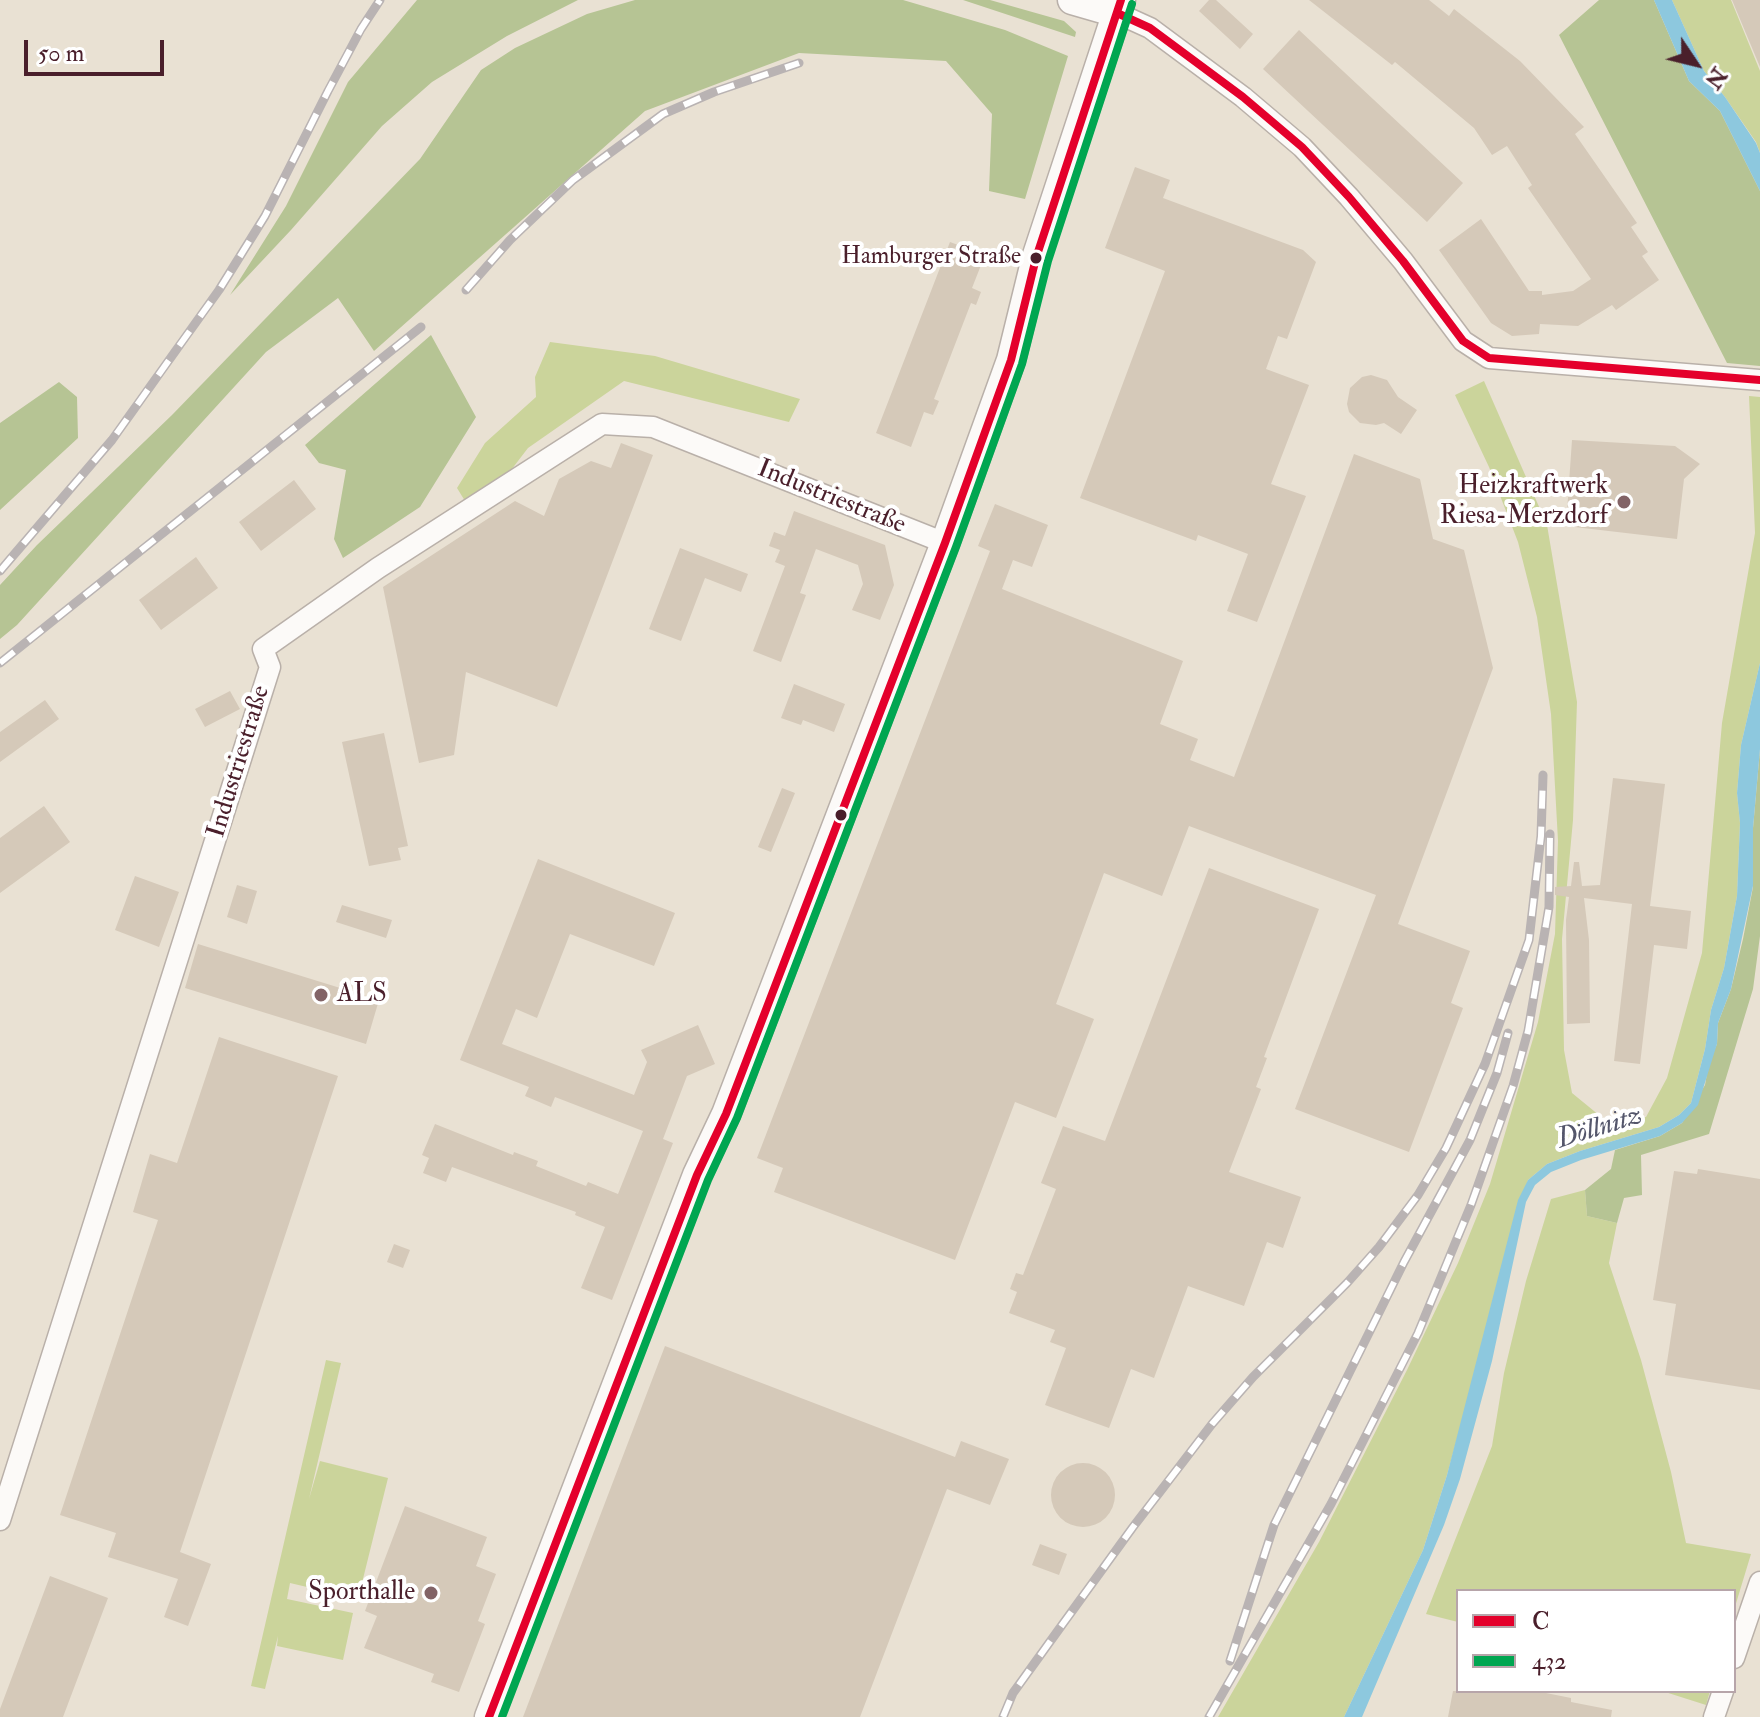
<!DOCTYPE html>
<meta charset="utf-8">
<style>
body{margin:0}
#map{position:relative;width:1760px;height:1717px;overflow:hidden;background:#e9e1d3;font-family:"IM FELL Double Pica",serif}
canvas{display:block}
.legend{position:absolute;left:1456px;top:1589px;width:280px;height:104px;box-sizing:border-box;background:#fff;border:2px solid #b7a5aa;margin:0;padding:10px 14px;list-style:none;font-size:24px;color:#4a1f2b}
.legend li{display:flex;align-items:center;gap:16px;height:40px}
.legend b{width:40px;border:2px solid #b7a5aa}
.north{position:absolute;left:1656px;top:24px;width:80px;height:80px;-webkit-text-stroke:6px #fff;paint-order:stroke;rotate:125deg;font-size:22px;font-weight:700;line-height:32px;text-align:center;color:#4a1f2b}
.north::after{content:'';display:block;margin:auto;width:28px;height:36px;background:#4a1f2b;clip-path:polygon(50% 0,100% 100%,50% 72%,0 100%)}
.scale{position:absolute;left:24px;top:40px;width:140px;height:36px;box-sizing:border-box;border:4px solid #4a1f2b;border-top:0;padding-left:10px;font-size:24px;line-height:28px;white-space:nowrap;color:#4a1f2b;-webkit-text-stroke:6px #fff;paint-order:stroke}
</style>
<div id="map">
<canvas width="1760" height="1717"></canvas>
<ul class="legend">
<li><b style="height:10px;background:#e4002b"></b>C</li>
<li><b style="height:10px;background:#00a651"></b>432</li>
</ul>
<div class="north">N</div>
<div class="scale">50 m</div>
</div>
<script>
const g = document.querySelector('canvas').getContext('2d');
g.lineJoin = 'round';
function paint(path, color) {
  g.fillStyle = color;
  g.fill(path, 'evenodd');
}
function poly(rows) {
  const path = new Path2D();
  for (const r of rows) {
    if (r.length === 3) {
      path.moveTo(r[0] + r[2], r[1]);
      path.arc(r[0], r[1], r[2], 0, 2 * Math.PI);
      continue;
    }
    path.moveTo(r[0], r[1]);
    for (let i = 2; i < r.length; i += 2) path.lineTo(r[i], r[i + 1]);
  }
  return path;
}
function stroke(path, color, width, dash) {
  g.strokeStyle = color;
  g.lineWidth = width;
  g.lineCap = dash ? 'butt' : 'round';
  g.setLineDash(dash || []);
  g.stroke(path);
}
function drawText(font, color, halo, rows, align = 'center') {
  g.font = font + ' "IM FELL Double Pica",serif';
  g.lineWidth = 8;
  g.setLineDash([]);
  g.textBaseline = 'middle';
  g.strokeStyle = halo;
  g.fillStyle = color;
  for (const [text, x, y, turn = 0] of rows) {
    g.save();
    g.translate(x, y);
    g.rotate((+turn || 0) * Math.PI / 180);
    g.textAlign = isNaN(turn) ? turn : align;
    if (halo) g.strokeText(text, 0, 0);
    g.fillText(text, 0, 0);
    g.restore();
  }
}
const green = poly([
 [1672,0,1731,0,1760,71,1760,153,1756,142,1725,97,1704,71],
 [550,342,655,356,800,399,789,422,624,381,528,448,508,474,465,501,457,488,485,443,536,397,535,377],
 [1484,381,1547,525,1577,702,1573,820,1562,939,1564,1050,1572,1093,1605,1120,1646,1117,1667,1078,1702,953,1722,723,1755,533,1749,396,1760,397,1760,663,1741,745,1737,793,1740,823,1737,896,1724,968,1711,1010,1705,1049,1691,1103,1679,1115,1659,1127,1580,1151,1547,1164,1528,1180,1447,1475,1423,1550,1344,1717,1218,1717,1319,1542,1407,1370,1458,1263,1490,1184,1538,1022,1555,934,1558,841,1551,714,1537,617,1518,542,1489,467,1455,395],
 [1585,1190,1587,1216,1617,1223,1609,1263,1641,1360,1671,1472,1686,1543,1751,1554,1734,1610,1734,1591,1458,1591,1458,1622,1426,1614,1492,1446,1504,1373,1526,1281,1551,1199],
 [326,1360,341,1363,309,1499,320,1461,388,1478,358,1599,290,1583,287,1599,353,1613,343,1660,277,1646,278,1636,265,1689,251,1686],
 [1662,1691,1710,1691,1706,1705]
]);
const forest = poly([
 [417,0,578,0,507,36,432,82,382,126,291,230,230,295,286,206,348,82],
 [635,0,903,0,1005,30,1068,56,1025,199,989,191,992,114,946,61,799,53,645,111,374,351,338,298,266,352,17,625,0,639,0,585,37,545,172,415,420,159,481,70,515,48,587,14],
 [963,0,990,0,1064,21,1076,32,1075,37],
 [1599,0,1654,0,1689,81,1720,111,1760,191,1760,366,1727,363,1559,35],
 [431,335,476,417,420,507,343,558,334,539,346,470,319,463,305,445],
 [59,382,77,397,78,438,0,510,0,423],
 [1760,749,1760,936,1753,989,1709,1134,1641,1155,1642,1195,1624,1198,1617,1223,1587,1216,1585,1190,1611,1169,1615,1150,1660,1136,1682,1123,1705,1085,1709,1062,1717,1044,1718,1023,1731,989,1743,939,1753,887,1753,828]
]);
const water = poly([
 [1654,0,1672,0,1704,71,1725,97,1756,143,1760,153,1760,191,1720,111,1689,81],
 [1760,663,1760,749,1753,828,1753,886,1731,989,1718,1023,1717,1044,1698,1105,1682,1123,1660,1136,1581,1160,1551,1172,1535,1185,1526,1202,1492,1361,1460,1479,1444,1525,1362,1717,1344,1717,1423,1550,1447,1475,1518,1200,1528,1180,1547,1164,1580,1151,1659,1127,1679,1115,1691,1103,1705,1049,1711,1010,1724,968,1737,896,1740,823,1737,793,1741,745]
]);
const building = poly([
 [1209,0,1216,0,1253,34,1240,49,1199,11],
 [1309,0,1429,0,1449,16,1454,9,1520,61,1584,127,1575,134,1637,223,1631,227,1648,252,1642,256,1659,280,1616,310,1612,305,1578,326,1540,324,1539,334,1512,336,1491,323,1439,250,1481,219,1529,291,1542,291,1542,295,1573,291,1591,279,1528,188,1532,185,1507,146,1492,155,1474,128,1395,62,1392,65],
 [1732,0,1760,0,1760,67],
 [1299,30,1463,183,1427,222,1263,69],
 [1135,167,1170,180,1163,198,1303,250,1316,262,1287,339,1278,336,1266,369,1309,385,1271,484,1306,496,1257,622,1227,611,1248,554,1198,535,1196,541,1080,498,1165,271,1105,248],
 [950,242,985,255,972,288,981,292,976,305,971,303,934,399,939,401,933,415,924,412,911,447,876,433],
 [1371,375,1387,380,1398,397,1417,410,1401,434,1384,423,1376,425,1360,423,1349,412,1347,404,1350,388,1362,377],
 [1572,440,1675,446,1700,464,1684,479,1677,539,1566,526],
 [621,443,653,455,557,707,466,672,454,755,419,763,383,587,515,501,544,516,559,479,591,461,611,468],
 [1354,454,1420,479,1433,539,1464,550,1493,668,1398,924,1470,951,1451,1003,1463,1008,1409,1152,1295,1109,1376,895,1189,826,1162,896,1104,873,1056,1004,1094,1019,1056,1118,1015,1102,955,1260,774,1192,783,1168,757,1158,990,551,978,546,995,504,1048,525,1032,567,1013,560,1002,589,1183,661,1160,724,1198,739,1190,760,1234,777],
 [294,480,316,509,261,551,239,522],
 [794,511,885,545,894,585,880,620,852,610,863,584,858,565,816,549,800,593,806,595,781,662,753,651,785,566,775,562,780,550,769,546,774,532,785,536],
 [680,548,748,574,741,592,705,578,681,641,649,629],
 [196,557,218,588,161,630,139,600],
 [794,684,845,704,834,732,803,720,801,725,781,718],
 [230,691,240,709,205,727,195,709],
 [45,700,59,719,0,762,0,732],
 [384,733,408,846,398,848,401,860,369,866,342,742],
 [1613,778,1665,784,1650,906,1691,911,1687,949,1654,945,1640,1064,1614,1061,1632,904,1584,898,1589,940,1590,1023,1567,1024,1566,920,1569,897,1555,895,1555,887,1571,886,1574,862,1579,862,1582,886,1600,885],
 [782,788,795,793,771,852,758,847],
 [44,806,70,842,0,893,0,838],
 [538,859,675,913,654,966,570,934,537,1018,516,1009,502,1044,634,1095,647,1062,641,1050,698,1025,715,1064,687,1076,663,1139,673,1143,612,1300,581,1288,605,1227,575,1215,576,1212,452,1167,446,1182,423,1173,429,1158,422,1155,435,1124,513,1155,514,1152,538,1161,536,1166,586,1186,588,1182,618,1194,643,1131,555,1097,551,1107,525,1096,529,1087,460,1060],
 [1209,868,1319,909,1264,1057,1267,1058,1256,1087,1261,1089,1229,1172,1301,1197,1283,1248,1267,1242,1244,1306,1188,1286,1154,1378,1131,1369,1109,1428,1045,1405,1066,1348,1050,1342,1055,1330,1009,1313,1017,1292,1010,1289,1016,1273,1023,1275,1056,1189,1041,1183,1063,1126,1105,1141],
 [135,876,179,892,159,947,115,930],
 [237,885,257,891,247,924,227,917],
 [342,905,392,920,386,938,336,922],
 [198,944,379,1000,366,1044,185,988],
 [219,1037,338,1076,180,1552,211,1564,188,1626,164,1617,178,1579,108,1557,116,1533,60,1515,158,1220,133,1212,150,1154,177,1163],
 [1698,1169,1760,1179,1760,1390,1665,1375,1676,1304,1653,1300,1674,1171,1697,1174],
 [394,1244,410,1250,403,1268,387,1262],
 [665,1346,955,1457,961,1441,1009,1459,990,1505,947,1489,860,1717,523,1717],
 [1083,1495,32],
 [405,1506,487,1537,476,1566,496,1574,478,1621,485,1624,459,1692,431,1682,434,1674,364,1648,377,1616,365,1611],
 [1040,1544,1067,1554,1059,1575,1032,1565],
 [50,1576,108,1598,63,1717,0,1717,0,1709],
 [1453,1691,1536,1691,1571,1698,1571,1702,1612,1710,1611,1717,1448,1717]
]);
const street = poly([
 [1117,13,1150,28,1243,97,1302,147,1349,197,1403,261,1463,341,1489,358,1760,380],
 [0,1520,270,667,263,649,378,568,602,424,653,427,945,543],
 [1734,1658,1760,1582],
 [1714,1717,1723,1691]
]);
const secondary = poly([
 [1072,0,1117,13],
 [489,1717,697,1175,726,1114,945,543,1011,360,1036,258,1121,0]
]);
const rail = poly([
 [466,290,510,240,573,180,663,114,714,92,799,63],
 [0,571,112,440,219,290,265,216,328,91,361,29,380,0],
 [0,663,421,327],
 [1230,1661,1274,1525,1404,1262,1470,1140,1497,1073,1508,1033],
 [1003,1717,1013,1693,1062,1625,1133,1527,1212,1424,1253,1377,1347,1283,1379,1247,1418,1195,1446,1148,1485,1064,1529,940,1541,836,1543,775],
 [1209,1717,1331,1504,1418,1333,1471,1205,1513,1086,1528,1031,1549,907,1550,834]
]);
const bus1 = poly([
 [1117,13,1150,28,1243,97,1302,147,1349,197,1403,261,1463,341,1489,358,1760,380],
 [489,1717,697,1175,726,1114,945,543,1011,360,1036,258,1121,0]
]);
const bus2 = poly([
 [502,1717,708,1180,737,1118,956,547,1022,364,1048,261,1132,4]
]);
const markers = [
 [1036,258,7,"#4a1f2b"],
 [1624,502,8,"#826366"],
 [841,815,7,"#4a1f2b"],
 [321,995,8,"#826366"],
 [431,1593,8,"#826366"]
];
const busNames = [
 ["Hamburger Straße",1021,258]
];
const poiNames = [
 ["Heizkraftwerk",1608,487],
 ["Riesa-Merzdorf",1608,517],
 ["ALS",337,995,"left"],
 ["Sporthalle",415,1593]
];
const streetNames = [
 ["Industriestraße",831,498,22],
 ["Industriestraße",240,762,-73]
];
const waterNames = [
 ["Döllnitz",1600,1129,-17]
];
paint(green, '#cbd49b');
paint(forest, '#b6c494');
paint(water, '#8dc8de');
paint(building, '#d5c9b9');
stroke(street, '#b9b0a9', 23);
stroke(secondary, '#b9b0a9', 31);
stroke(street, '#fcfaf8', 20);
stroke(secondary, '#fcfaf8', 28);
stroke(rail, '#b9b3b3', 9);
stroke(rail, '#fff', 6, [18]);
stroke(bus1, '#e4002b', 8);
stroke(bus2, '#00a651', 8);
for (const [x, y, r, color] of markers) {
  const dot = new Path2D();
  dot.arc(x, y, r, 0, 2 * Math.PI);
  g.fillStyle = color;
  g.fill(dot);
  stroke(dot, '#fff', 3);
}
drawText('24px', '#4a1f2b', '#fff', busNames, 'right');
drawText('26px', '#4a1f2b', '#fff', poiNames, 'right');
drawText('26px', '#4a1f2b', '#fff', streetNames);
drawText('italic 28px', '#54566b', '#fff', waterNames);
</script>
